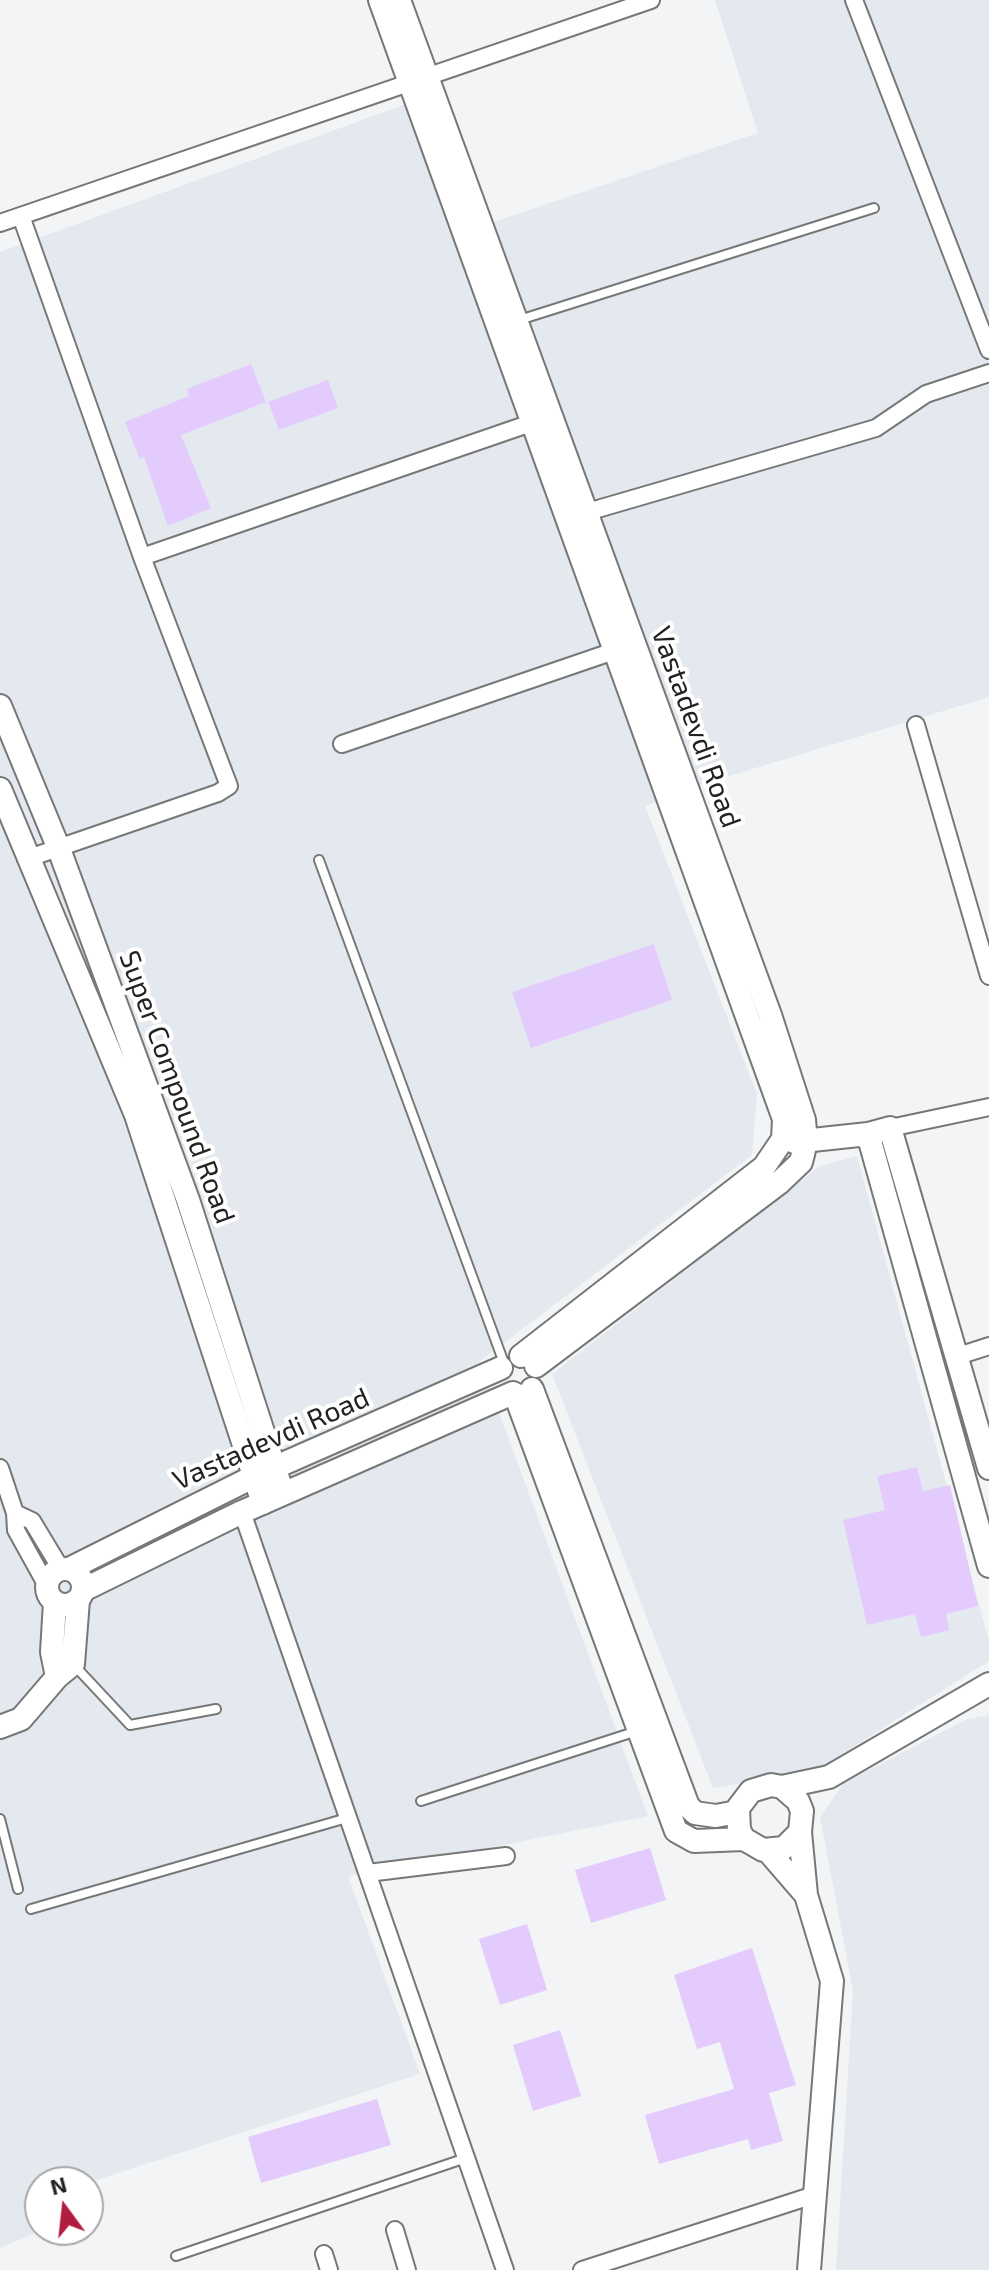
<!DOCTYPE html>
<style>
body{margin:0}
#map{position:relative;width:989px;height:2270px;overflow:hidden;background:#f3f4f5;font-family:"Exo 2",sans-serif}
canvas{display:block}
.north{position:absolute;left:24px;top:2166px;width:80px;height:80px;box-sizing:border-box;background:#fff;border:2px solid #a7a7a7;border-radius:50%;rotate:345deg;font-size:22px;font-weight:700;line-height:32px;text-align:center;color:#222223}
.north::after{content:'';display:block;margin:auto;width:28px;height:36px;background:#b11d3e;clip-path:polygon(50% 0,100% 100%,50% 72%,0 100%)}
</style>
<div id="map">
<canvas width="989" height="2270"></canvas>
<div class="north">N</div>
</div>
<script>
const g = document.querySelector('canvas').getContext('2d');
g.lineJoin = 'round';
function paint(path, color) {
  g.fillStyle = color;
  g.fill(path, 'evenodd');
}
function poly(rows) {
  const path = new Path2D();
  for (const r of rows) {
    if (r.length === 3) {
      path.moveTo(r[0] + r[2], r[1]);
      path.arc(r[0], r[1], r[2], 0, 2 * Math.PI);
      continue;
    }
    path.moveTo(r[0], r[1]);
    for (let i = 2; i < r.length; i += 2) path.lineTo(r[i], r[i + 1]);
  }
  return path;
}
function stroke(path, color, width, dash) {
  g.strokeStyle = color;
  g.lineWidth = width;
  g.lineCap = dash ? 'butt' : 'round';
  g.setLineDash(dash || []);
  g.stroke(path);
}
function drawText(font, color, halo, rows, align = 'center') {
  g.font = font + ' "Exo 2",sans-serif';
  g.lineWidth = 8;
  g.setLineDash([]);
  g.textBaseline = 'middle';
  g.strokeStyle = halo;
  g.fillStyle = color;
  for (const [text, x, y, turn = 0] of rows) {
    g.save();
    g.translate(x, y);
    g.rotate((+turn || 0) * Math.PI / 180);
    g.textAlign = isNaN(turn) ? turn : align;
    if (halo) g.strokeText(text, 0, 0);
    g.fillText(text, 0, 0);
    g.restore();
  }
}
const built = poly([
 [715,0,989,0,989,697,703,784,645,806,757,1094,752,1155,480,1361,648,1816,348,1876,420,2074,88,2183,40,2182,40,2230,43,2230,0,2248,0,252,406,104,454,235,758,133],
 [857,1156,989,1641,989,1661,812,1773,713,1788,552,1374,820,1166],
 [989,1715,989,2270,836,2270,853,1991,820,1817,844,1783,967,1719]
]);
const building = poly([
 [251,364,266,402,181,435,211,508,168,526,144,457,140,459,125,422,189,396,187,389],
 [328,380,338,408,279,430,268,402],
 [654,944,672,1000,531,1048,512,992],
 [917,1467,923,1491,950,1485,978,1606,946,1614,949,1630,921,1637,915,1614,867,1625,843,1520,885,1510,877,1476],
 [650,1848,666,1900,591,1923,575,1870],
 [527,1924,547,1990,500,2005,479,1939],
 [752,1948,796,2085,769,2093,783,2141,751,2150,748,2139,659,2164,645,2115,734,2089,720,2042,697,2049,674,1975],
 [560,2030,581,2096,533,2111,513,2045],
 [377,2099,391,2145,261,2183,248,2137]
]);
const lane = poly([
 [516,321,874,208],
 [319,860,504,1363],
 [74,1665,130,1725,216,1709],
 [421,1801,637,1731],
 [0,1819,18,1889],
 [31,1909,347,1818],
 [176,2256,466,2158]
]);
const street = poly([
 [854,0,989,350],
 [21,216,142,557,229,786,218,793,26,859],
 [0,223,651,0],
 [577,515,876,428,926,394,989,373],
 [142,557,534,422],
 [916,725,989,976],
 [342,744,617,650],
 [890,1128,989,1107],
 [955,1357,989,1346],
 [0,1468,15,1513,16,1530,47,1586],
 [242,1512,505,2270],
 [15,1513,32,1521,61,1569],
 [368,1873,506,1856],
 [395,2230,407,2270],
 [324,2254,329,2270],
 [582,2270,814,2195]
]);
const secondary = poly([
 [380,0,784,1119,783,1139,764,1167,521,1356],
 [399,0,770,1015,804,1120,806,1142,801,1162,779,1183,536,1366],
 [0,706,59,849,188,1200,283,1494],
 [0,789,136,1115,263,1503],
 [868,1134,989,1566],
 [794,1142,868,1134,890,1128,989,1468],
 [532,1389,688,1806,695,1813,716,1816,737,1812],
 [515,1394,676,1831,694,1841,744,1839],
 [65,1587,18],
 [69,1569,253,1477,501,1368],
 [83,1590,242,1512,513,1393],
 [55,1602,52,1652,57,1677],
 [0,1727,21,1719,57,1677,73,1664,78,1600],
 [782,1787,829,1777,989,1684],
 [800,1832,784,1848,763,1850,744,1839,739,1830,738,1808,751,1791,771,1785,782,1787,798,1801,802,1811,800,1832,806,1895,832,1981,809,2270],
 [768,1851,806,1895]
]);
const streetNames = [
 ["Vastadevdi Road",696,727,70],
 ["Super Compound Road",177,1087,70],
 ["Vastadevdi Road",271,1439,-24]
];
paint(built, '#e4e9f0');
paint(building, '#e3cbfd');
stroke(lane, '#767777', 12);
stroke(street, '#767777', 20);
stroke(secondary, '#767777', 26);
stroke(lane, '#fff', 8);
stroke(street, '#fff', 16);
stroke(secondary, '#fff', 22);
drawText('28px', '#222223', '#fff', streetNames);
</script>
